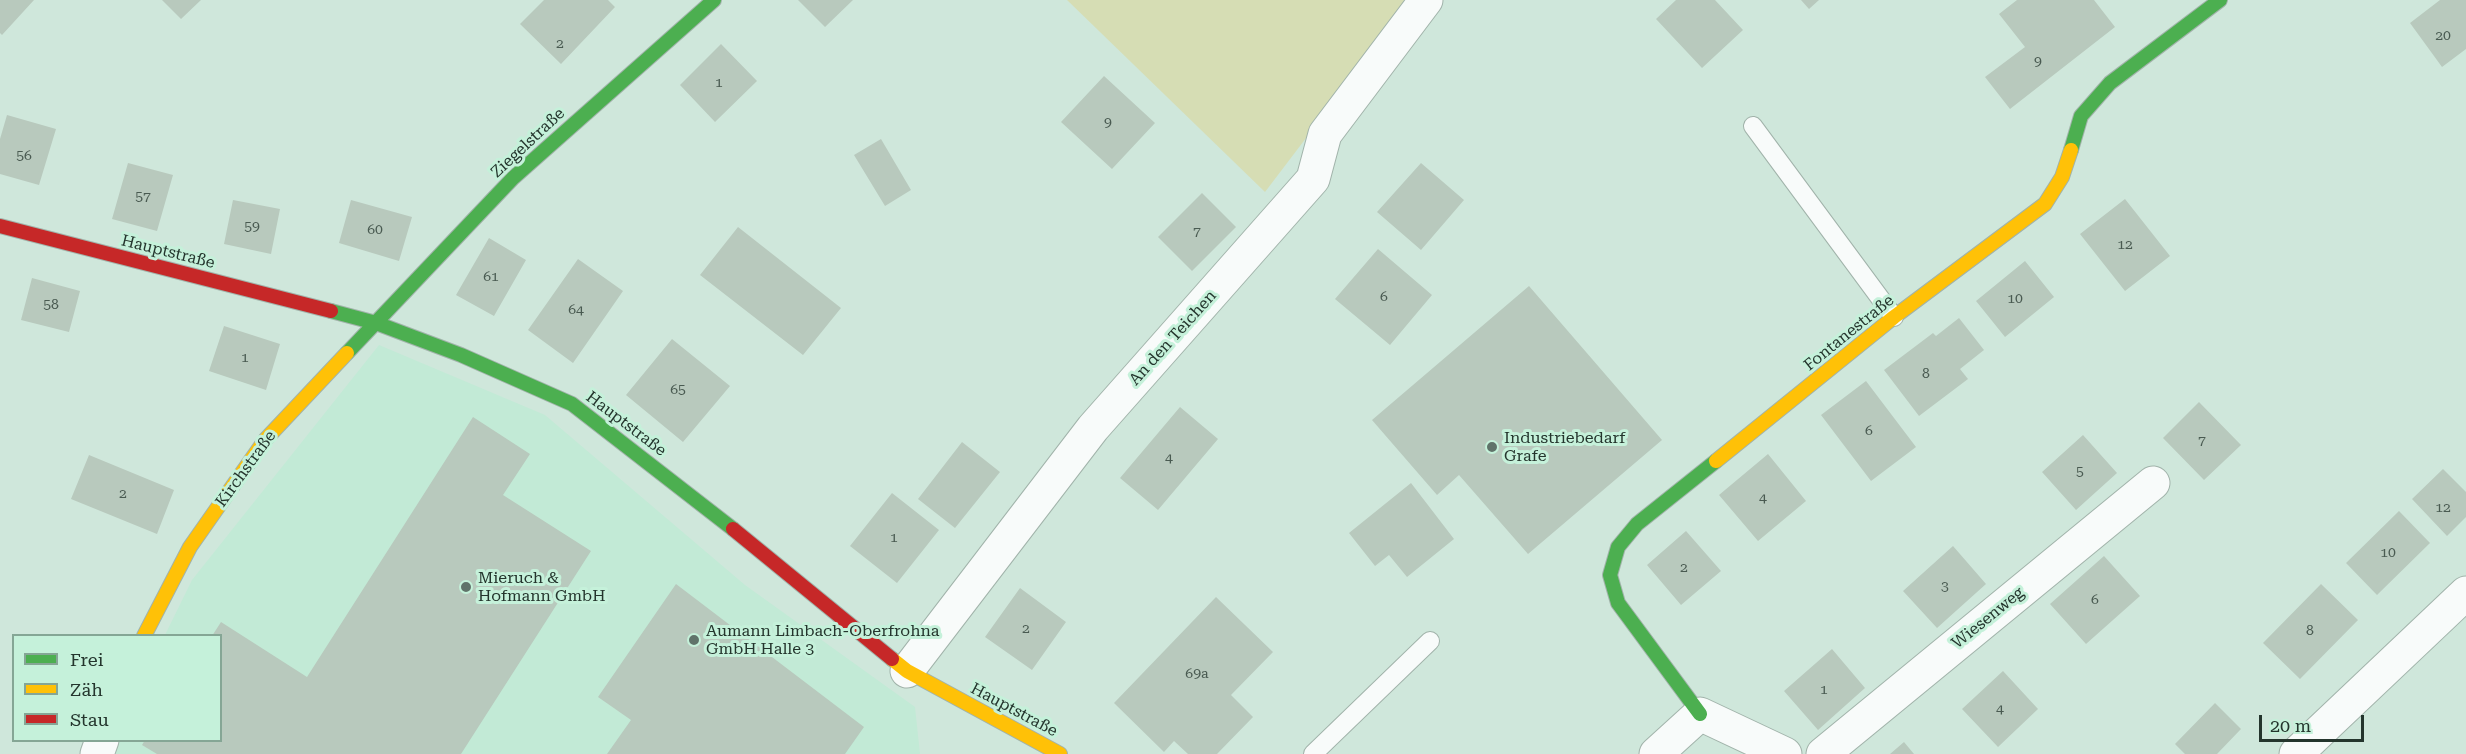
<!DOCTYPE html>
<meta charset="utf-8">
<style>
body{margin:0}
#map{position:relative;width:2466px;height:754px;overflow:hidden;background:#cfe7db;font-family:"Roboto Serif",serif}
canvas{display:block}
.legend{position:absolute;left:12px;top:634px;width:210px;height:108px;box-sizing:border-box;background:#c5f1da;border:2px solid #85a695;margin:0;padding:8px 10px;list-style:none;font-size:18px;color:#24352d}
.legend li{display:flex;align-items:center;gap:12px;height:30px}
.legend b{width:30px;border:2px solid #85a695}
.scale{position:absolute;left:2259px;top:715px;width:105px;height:27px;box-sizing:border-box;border:3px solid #24352d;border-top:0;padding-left:8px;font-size:18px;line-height:21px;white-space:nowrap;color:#24352d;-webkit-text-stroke:4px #c5f1da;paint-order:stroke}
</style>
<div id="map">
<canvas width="2466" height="754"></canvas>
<ul class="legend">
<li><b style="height:8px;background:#4caf50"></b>Frei</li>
<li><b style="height:8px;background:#ffc107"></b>Zäh</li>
<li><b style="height:8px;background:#c62828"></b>Stau</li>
</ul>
<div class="scale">20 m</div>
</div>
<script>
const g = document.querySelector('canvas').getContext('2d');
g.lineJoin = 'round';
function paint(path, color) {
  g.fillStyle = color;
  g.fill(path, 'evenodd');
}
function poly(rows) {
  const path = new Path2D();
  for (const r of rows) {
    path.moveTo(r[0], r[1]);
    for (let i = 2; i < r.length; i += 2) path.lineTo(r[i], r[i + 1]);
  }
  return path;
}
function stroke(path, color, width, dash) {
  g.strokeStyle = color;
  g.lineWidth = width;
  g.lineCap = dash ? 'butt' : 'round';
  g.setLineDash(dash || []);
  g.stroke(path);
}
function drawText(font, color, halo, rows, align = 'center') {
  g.font = font + ' "Roboto Serif",serif';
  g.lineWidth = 6;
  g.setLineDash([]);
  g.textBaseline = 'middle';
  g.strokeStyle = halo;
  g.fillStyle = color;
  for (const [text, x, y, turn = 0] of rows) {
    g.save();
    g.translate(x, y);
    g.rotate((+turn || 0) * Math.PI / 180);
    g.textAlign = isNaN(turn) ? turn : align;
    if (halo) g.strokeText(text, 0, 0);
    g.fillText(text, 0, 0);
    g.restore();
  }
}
const built = poly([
 [379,345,545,415,745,585,915,707,920,754,109,754,115,741,220,740,220,636,165,635,192,580]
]);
const green = poly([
 [1067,0,1411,0,1265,192]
]);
const building = poly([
 [0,0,34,0,2,35,0,33],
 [162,0,201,0,181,19],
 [544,0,608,0,615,7,561,64,520,24],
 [798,0,853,0,825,27],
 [1676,0,1715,0,1743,30,1702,68,1656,19],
 [1801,0,1819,0,1809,9],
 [2017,0,2094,0,2115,27,2010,109,1985,77,2025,47,1999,14],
 [2440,0,2466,0,2466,49,2442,67,2410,23],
 [721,44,757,81,715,122,680,85],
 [1104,76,1155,123,1112,169,1061,122],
 [7,115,56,129,39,185,0,174,0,139],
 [881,139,911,190,885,206,854,155],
 [128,163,173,175,157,231,112,219],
 [1421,163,1464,200,1421,250,1377,212],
 [1202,193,1236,227,1192,271,1158,237],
 [2125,199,2170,256,2125,291,2080,234],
 [233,200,280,209,271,254,224,244],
 [351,200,412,217,399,261,339,243],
 [738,227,841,308,803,355,700,275],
 [489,238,526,260,494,316,456,295],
 [1378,249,1432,295,1390,345,1335,299],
 [578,259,623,291,573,363,528,330],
 [2025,261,2054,297,2005,337,1976,301],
 [32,278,80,291,69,332,21,320],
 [1529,286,1662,440,1528,554,1459,475,1437,495,1372,420],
 [1959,318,1984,350,1960,369,1968,379,1919,416,1884,370,1933,333,1936,336],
 [224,326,280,344,266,390,209,371],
 [672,339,730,386,683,442,626,395],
 [1866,381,1916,447,1871,481,1821,415],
 [2199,402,2241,445,2204,480,2163,438],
 [1180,407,1218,439,1158,510,1120,478],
 [473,417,530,454,503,495,591,551,461,754,157,754,142,745,145,740,220,740,220,636,212,636,221,622,307,677],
 [2083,435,2117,473,2076,510,2042,472],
 [962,442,1000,472,955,528,918,499],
 [1768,454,1806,501,1758,541,1719,495],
 [89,455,174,490,157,534,71,499],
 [2443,469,2466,492,2466,517,2447,536,2412,499],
 [1411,483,1454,539,1407,577,1389,555,1375,566,1349,533],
 [892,493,939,530,897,583,850,546],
 [2399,511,2430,543,2377,595,2346,563],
 [1686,531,1721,571,1681,605,1647,565],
 [1953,546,1986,584,1937,628,1903,591],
 [2104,556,2140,596,2086,644,2050,604],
 [676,584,864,727,845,754,607,754,631,720,598,697],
 [2321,584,2358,620,2300,679,2263,643],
 [1020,588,1066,622,1032,670,985,637],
 [1216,597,1273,652,1231,695,1253,717,1217,754,1188,754,1174,741,1164,752,1114,703],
 [1832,649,1865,688,1818,730,1784,691],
 [2003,671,2038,709,1998,747,1962,709],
 [2215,703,2241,729,2217,754,2185,754,2175,744],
 [1904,742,1914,754,1890,754]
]);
const lane = poly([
 [1753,126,1894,317],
 [1313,754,1430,641]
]);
const street = poly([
 [907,671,1093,428,1313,179,1325,134,1426,0],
 [97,754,102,740],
 [1656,754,1700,714,1785,754],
 [1823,754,2153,483],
 [2296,754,2466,593]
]);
const fast = poly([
 [2071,150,2081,116,2110,83,2220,0],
 [331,311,376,323,461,355,572,404,733,529],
 [347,353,513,178,714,0],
 [1700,714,1618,603,1610,575,1618,547,1637,524,1716,461]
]);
const slow = poly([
 [1716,461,1894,317,2045,204,2062,177,2071,150],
 [144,636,190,547,265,440,347,353],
 [892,659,907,671,1060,754]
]);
const jam = poly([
 [0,226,331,311],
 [733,529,892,659]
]);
const markers = [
 [1492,447,6,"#60736a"],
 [466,587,6,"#60736a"],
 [694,640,6,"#60736a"]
];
const numberNames = [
 ["20",2443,36],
 ["2",560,44],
 ["9",2038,62],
 ["1",719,83],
 ["9",1108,123],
 ["56",24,156],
 ["57",143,197],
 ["59",252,227],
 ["60",375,230],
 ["7",1197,232],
 ["12",2125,245],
 ["61",491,277],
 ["6",1384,297],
 ["10",2015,299],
 ["58",51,305],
 ["64",576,310],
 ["1",245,358],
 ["8",1926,374],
 ["65",678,390],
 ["6",1869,431],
 ["7",2202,441],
 ["4",1169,458],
 ["5",2080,472],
 ["2",123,494],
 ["4",1763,498],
 ["12",2443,508],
 ["1",894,538],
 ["10",2388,553],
 ["2",1684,568],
 ["3",1945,587],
 ["6",2095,600],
 ["2",1026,629],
 ["8",2310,631],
 ["69a",1197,674],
 ["1",1824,690],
 ["4",2000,709]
];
const streetNames = [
 ["Ziegelstraße",528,143,-43],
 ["Hauptstraße",168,252,14],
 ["Fontanestraße",1849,333,-39],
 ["An den Teichen",1173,338,-48],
 ["Hauptstraße",626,424,37],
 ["Kirchstraße",246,469,-54],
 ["Wiesenweg",1988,618,-39],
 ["Hauptstraße",1014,710,28]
];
const poiNames = [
 ["Industriebedarf",1504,438],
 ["Grafe",1504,456],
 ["Mieruch &",478,578],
 ["Hofmann GmbH",478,596],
 ["Aumann Limbach-Oberfrohna",706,631],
 ["GmbH Halle 3",706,649]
];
paint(built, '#c2ead6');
paint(green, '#d6ddb4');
paint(building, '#b8c9bd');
stroke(lane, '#a1b3aa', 20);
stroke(street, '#a1b3aa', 35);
stroke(fast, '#a1b3aa', 16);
stroke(slow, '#a1b3aa', 16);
stroke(jam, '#a1b3aa', 16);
stroke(lane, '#f8fbfa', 18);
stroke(street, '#f8fbfa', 33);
stroke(fast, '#4caf50', 14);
stroke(slow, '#ffc107', 14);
stroke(jam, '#c62828', 14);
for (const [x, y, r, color] of markers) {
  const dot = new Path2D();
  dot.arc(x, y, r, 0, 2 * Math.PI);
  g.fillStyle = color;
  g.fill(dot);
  stroke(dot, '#c5f1da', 2);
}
drawText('14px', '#495a51', null, numberNames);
drawText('16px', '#24352d', '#c5f1da', streetNames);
drawText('16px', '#24352d', '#c5f1da', poiNames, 'left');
</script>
